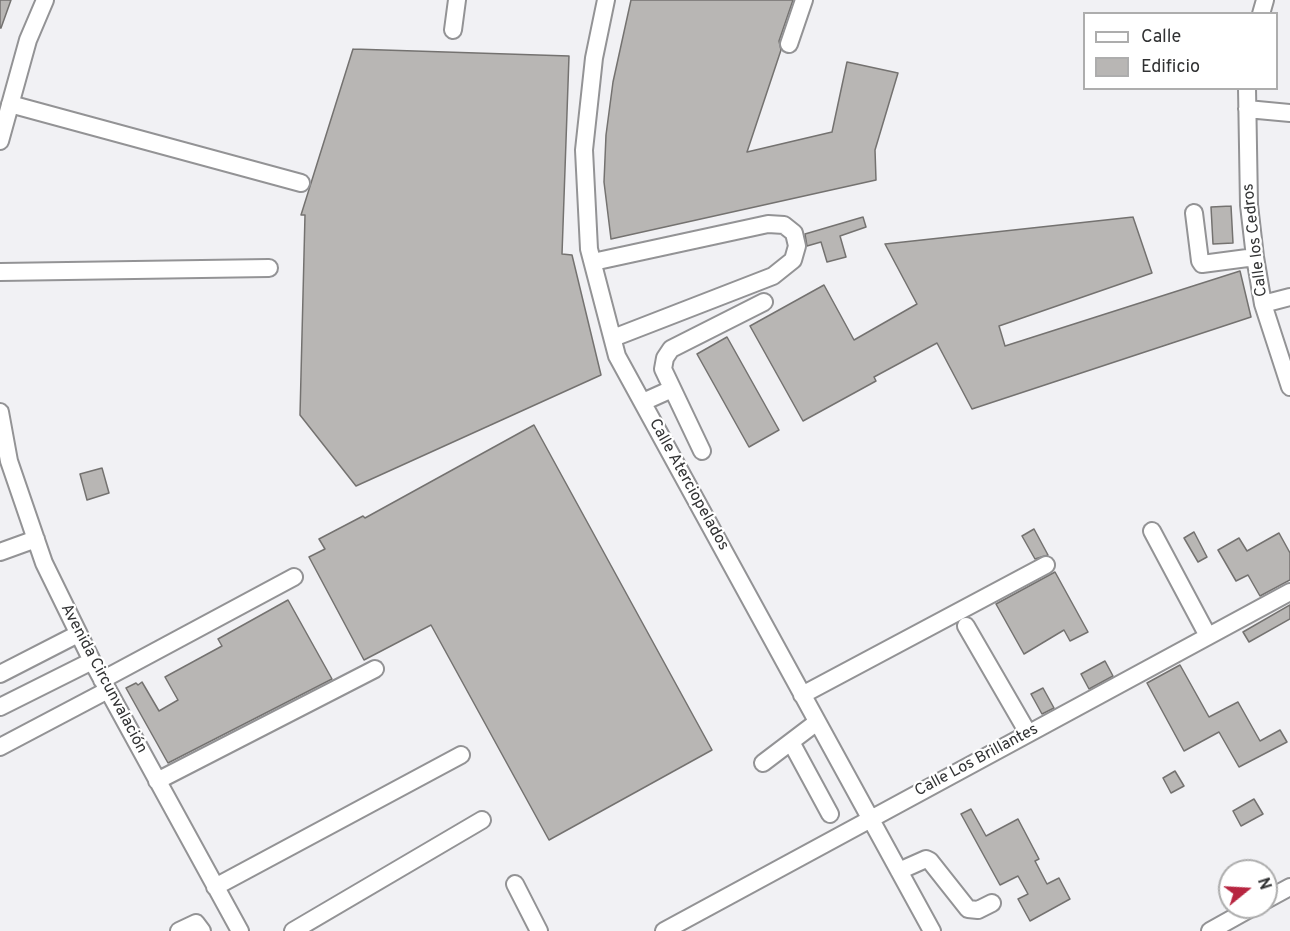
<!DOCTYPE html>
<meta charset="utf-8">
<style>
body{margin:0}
#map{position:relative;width:1290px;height:931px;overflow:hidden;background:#f1f1f4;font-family:Overpass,sans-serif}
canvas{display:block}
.legend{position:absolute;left:1083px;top:12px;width:195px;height:78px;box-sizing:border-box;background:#fff;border:2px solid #adadad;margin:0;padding:8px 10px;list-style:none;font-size:18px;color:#313233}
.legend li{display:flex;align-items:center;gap:12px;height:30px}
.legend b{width:30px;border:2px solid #adadad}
.north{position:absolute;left:1218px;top:859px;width:60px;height:60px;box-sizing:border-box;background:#fff;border:2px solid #adadad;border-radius:50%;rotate:72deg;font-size:16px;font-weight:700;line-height:24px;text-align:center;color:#313233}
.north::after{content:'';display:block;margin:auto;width:21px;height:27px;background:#b72540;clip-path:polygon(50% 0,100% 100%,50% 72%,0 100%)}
</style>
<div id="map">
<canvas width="1290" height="931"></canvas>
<ul class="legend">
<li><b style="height:8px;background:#fff"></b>Calle</li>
<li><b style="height:16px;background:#b8b6b4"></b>Edificio</li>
</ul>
<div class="north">N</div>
</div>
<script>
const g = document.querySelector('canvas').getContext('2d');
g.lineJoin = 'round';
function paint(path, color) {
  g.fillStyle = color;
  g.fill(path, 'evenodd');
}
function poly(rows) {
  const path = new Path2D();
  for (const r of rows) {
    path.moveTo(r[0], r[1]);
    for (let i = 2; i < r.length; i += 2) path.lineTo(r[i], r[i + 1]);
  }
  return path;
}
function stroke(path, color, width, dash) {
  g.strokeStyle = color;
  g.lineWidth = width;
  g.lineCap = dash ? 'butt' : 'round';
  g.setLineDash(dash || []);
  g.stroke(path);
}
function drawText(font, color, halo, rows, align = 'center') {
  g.font = font + ' Overpass,sans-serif';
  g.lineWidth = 4.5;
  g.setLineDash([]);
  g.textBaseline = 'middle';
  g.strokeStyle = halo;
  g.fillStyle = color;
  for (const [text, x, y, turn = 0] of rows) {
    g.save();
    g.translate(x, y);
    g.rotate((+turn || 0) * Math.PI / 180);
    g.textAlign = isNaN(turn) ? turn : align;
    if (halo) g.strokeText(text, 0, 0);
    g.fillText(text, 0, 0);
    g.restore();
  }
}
const building = poly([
 [0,0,11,0,1,28,0,28,0,0],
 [631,0,793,0,779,41,781,50,747,152,832,132,847,62,898,73,875,150,876,180,611,239,604,182,606,135,613,82,631,0],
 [353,49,569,56,562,254,572,255,601,375,356,486,300,415,305,215,301,215,353,49],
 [1231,206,1233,243,1213,244,1211,207,1231,206],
 [863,217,866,227,840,236,846,257,827,262,821,242,807,246,805,234,863,217],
 [1133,217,1152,273,999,326,1005,346,1240,271,1251,317,972,409,937,343,874,377,876,381,803,421,750,326,824,285,854,340,917,304,885,244,1133,217],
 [727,337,779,430,749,447,697,354,727,337],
 [534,425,712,750,549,840,431,625,364,660,309,557,325,549,319,539,363,516,365,518,534,425],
 [102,468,109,493,87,500,80,474,102,468],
 [1034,529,1048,555,1035,559,1022,536,1034,529],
 [1194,532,1207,557,1198,562,1184,538,1194,532],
 [1279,533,1290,553,1290,580,1260,596,1248,575,1236,581,1218,550,1239,538,1247,551,1279,533],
 [1055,572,1088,632,1070,641,1064,630,1024,654,996,604,1055,572],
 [288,600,332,679,168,763,126,688,136,683,138,685,142,682,159,711,178,700,165,677,222,646,218,639,288,600],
 [1290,605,1290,619,1249,642,1243,632,1290,605],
 [1105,661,1113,676,1089,689,1081,674,1105,661],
 [1180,665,1209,717,1238,702,1260,741,1280,730,1287,742,1239,767,1219,732,1184,751,1147,683,1180,665],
 [1043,688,1054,708,1042,714,1031,694,1043,688],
 [1175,771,1184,786,1171,793,1163,778,1175,771],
 [1254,799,1263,814,1241,826,1233,811,1254,799],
 [971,809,986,836,1018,819,1039,859,1035,861,1047,884,1059,878,1070,899,1030,921,1018,899,1028,894,1018,876,1000,885,961,814,971,809]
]);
const minor = poly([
 [606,0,594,58,584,150,589,249,617,356,932,931],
 [1261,14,1265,0],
 [453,30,457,0],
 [789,44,804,0],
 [1247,88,1249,205,1255,257,1263,304,1290,387],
 [10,104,301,183],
 [1247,109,1290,113],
 [0,141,28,40,45,0],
 [1194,213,1200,261,1202,264,1255,257],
 [593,262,768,224,784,225,794,233,797,246,793,260,773,276,613,338],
 [0,272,269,268],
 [1263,304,1290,297],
 [643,402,672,389],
 [0,412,9,461,44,563,92,661,240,931],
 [702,451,663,369,665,358,671,349,764,302],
 [1152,531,1208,636],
 [0,552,36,539],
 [966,626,1028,733],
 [0,674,78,634],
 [102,680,294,577],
 [802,695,1046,565],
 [0,707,92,661],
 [791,742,830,814],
 [0,747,108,690],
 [763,763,817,722],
 [157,781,375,669],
 [899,871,926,859,930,861,968,909,978,910,992,903],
 [515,884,539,931],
 [215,887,461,755],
 [1266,900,1290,887],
 [179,931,196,923,202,931],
 [293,931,482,820],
 [664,931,1290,592],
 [1210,931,1253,907]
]);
const streetNames = [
 ["Calle los Cedros",1256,240,-97],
 ["Calle Aterciopelados",688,485,61],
 ["Avenida Circunvalación",103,679,62],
 ["Calle Los Brillantes",977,761,-28]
];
paint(building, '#b8b6b4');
stroke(building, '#747270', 1.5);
stroke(minor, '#939395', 20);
stroke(minor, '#fff', 16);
drawText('16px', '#313233', '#fff', streetNames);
</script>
